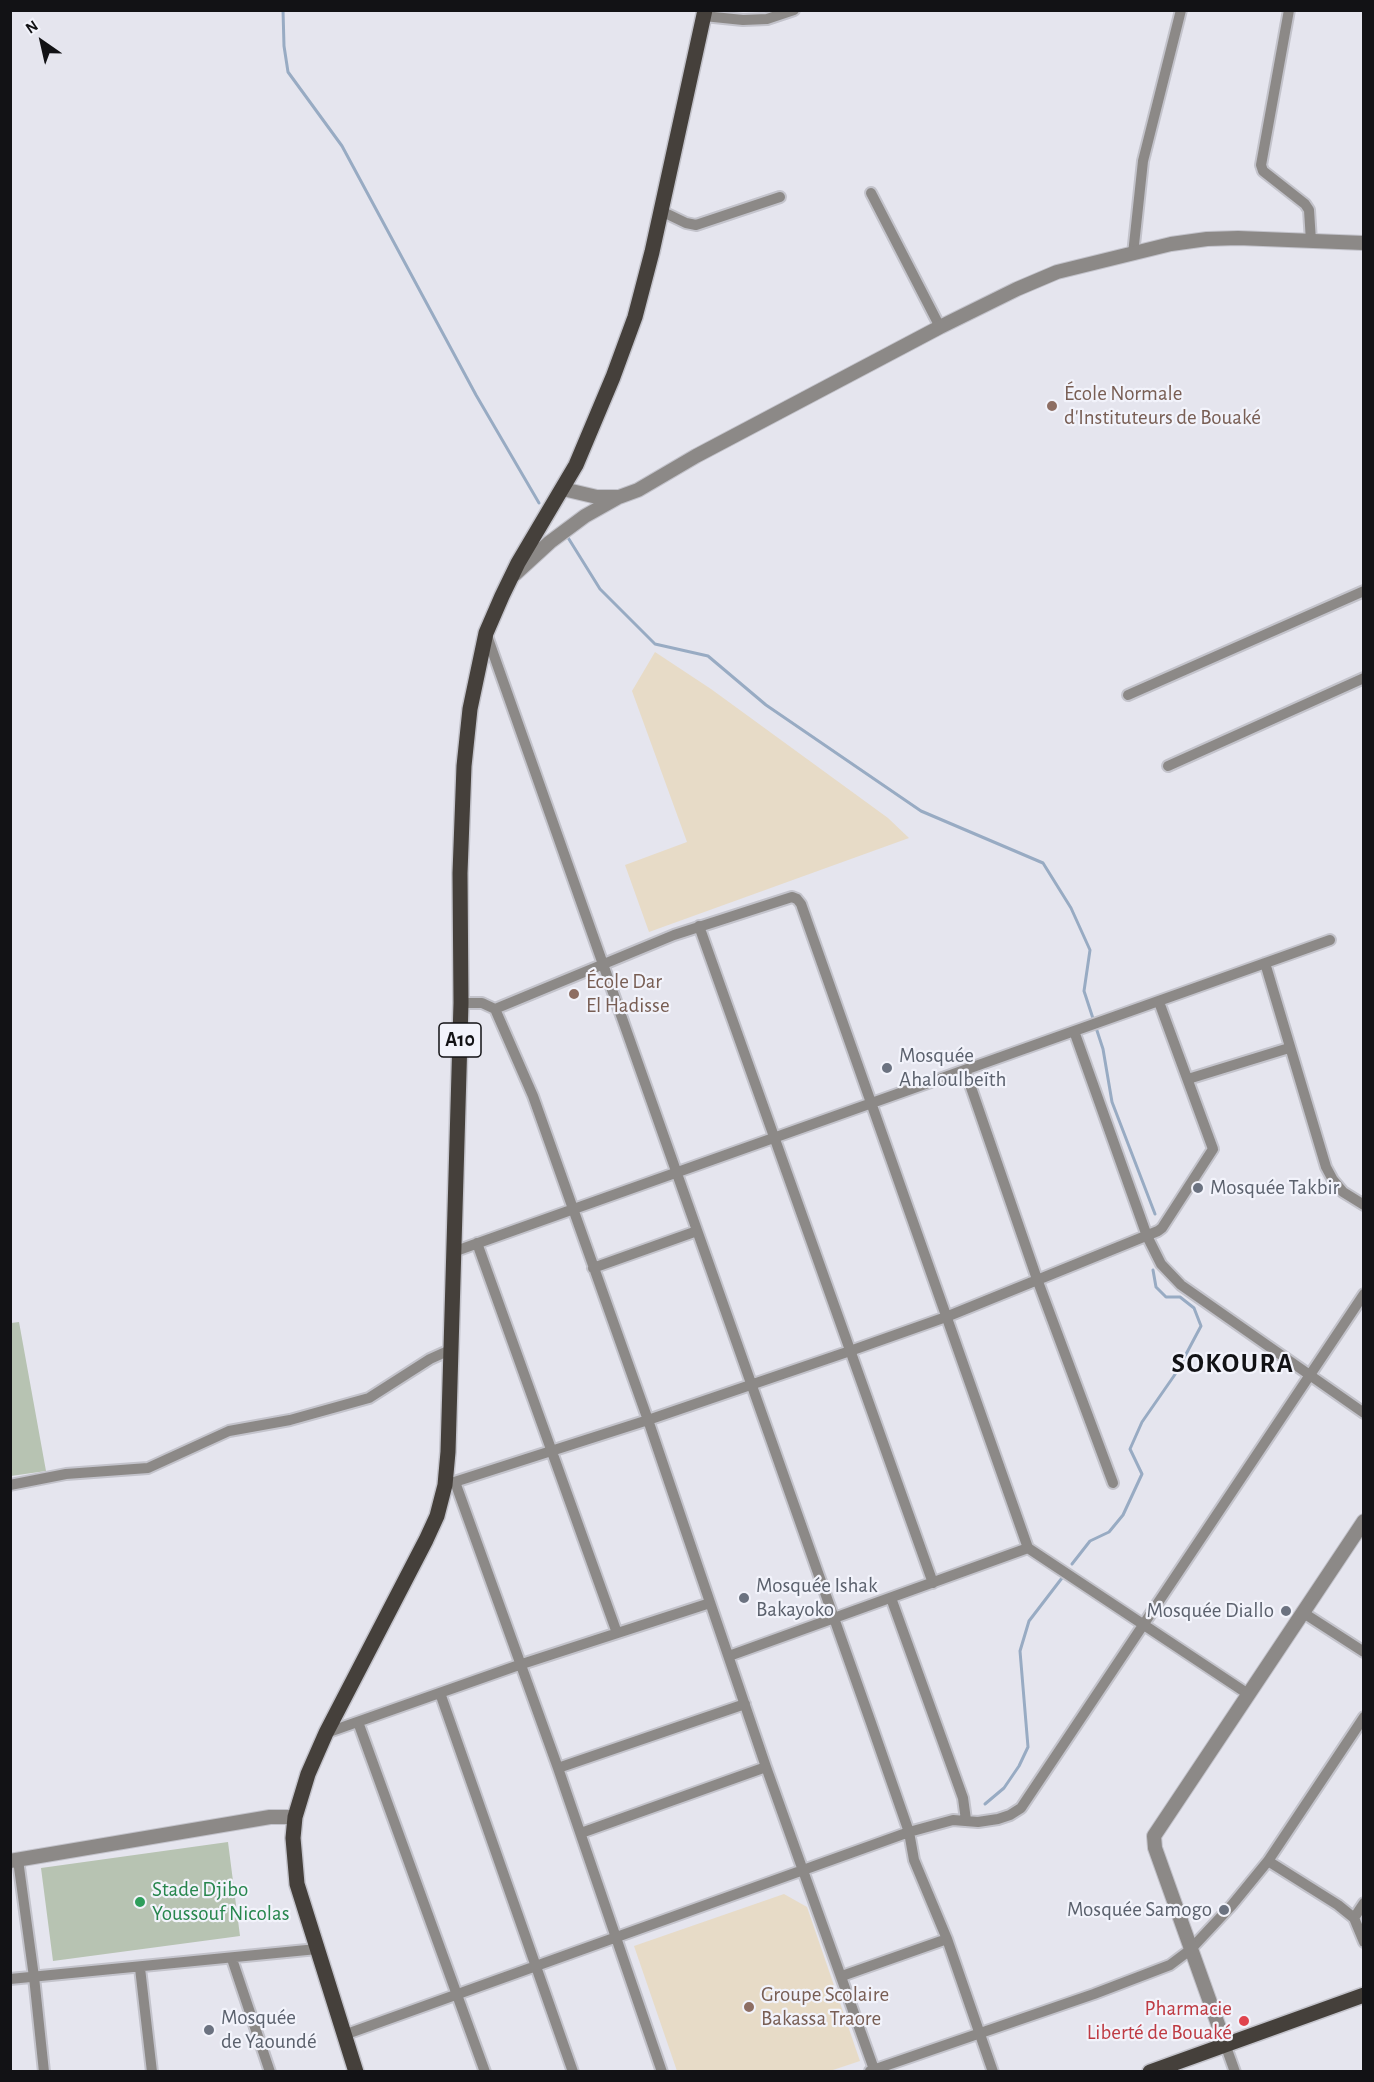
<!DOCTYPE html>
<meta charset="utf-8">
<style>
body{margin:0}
#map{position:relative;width:1374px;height:2082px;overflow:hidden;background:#e5e5ee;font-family:"Alegreya Sans",sans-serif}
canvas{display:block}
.frame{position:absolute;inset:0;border:12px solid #121215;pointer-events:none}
.north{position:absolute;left:12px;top:12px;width:60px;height:60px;-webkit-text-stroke:4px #f2f3fb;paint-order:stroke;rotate:326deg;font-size:16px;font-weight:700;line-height:24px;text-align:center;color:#121215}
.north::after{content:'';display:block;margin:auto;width:21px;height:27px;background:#121215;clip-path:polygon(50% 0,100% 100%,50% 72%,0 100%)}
</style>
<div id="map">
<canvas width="1374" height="2082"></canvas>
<div class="frame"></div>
<div class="north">N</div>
</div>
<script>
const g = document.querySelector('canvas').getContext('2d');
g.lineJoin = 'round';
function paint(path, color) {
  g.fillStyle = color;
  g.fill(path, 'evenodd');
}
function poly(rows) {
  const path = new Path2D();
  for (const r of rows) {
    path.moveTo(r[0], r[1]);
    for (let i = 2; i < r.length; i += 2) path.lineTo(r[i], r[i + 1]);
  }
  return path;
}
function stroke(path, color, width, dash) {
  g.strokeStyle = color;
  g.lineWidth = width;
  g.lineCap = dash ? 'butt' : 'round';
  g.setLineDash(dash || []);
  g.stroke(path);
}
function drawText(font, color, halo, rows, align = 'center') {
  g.font = font + ' "Alegreya Sans",sans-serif';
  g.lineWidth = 4.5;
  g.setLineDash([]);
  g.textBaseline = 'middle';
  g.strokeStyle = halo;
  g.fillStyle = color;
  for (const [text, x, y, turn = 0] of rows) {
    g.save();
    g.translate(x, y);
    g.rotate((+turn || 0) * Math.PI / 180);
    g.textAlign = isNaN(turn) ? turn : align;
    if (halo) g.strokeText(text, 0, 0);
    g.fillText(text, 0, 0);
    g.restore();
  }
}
const education = poly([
 [655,652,711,689,888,818,909,838,649,932,625,865,687,842,632,691],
 [784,1894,807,1907,860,2061,830,2071,677,2071,634,1946]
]);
const green = poly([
 [19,1322,46,1471,11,1476,11,1323],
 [228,1842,240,1936,53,1961,41,1868]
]);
const stream = poly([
 [283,10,284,46,288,72,342,146,476,395,539,503],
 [567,536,600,589,655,644,708,656,766,705,921,811,1043,863,1071,908,1090,950,1084,991,1103,1049,1112,1102,1155,1214],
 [1072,1564,1090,1541,1109,1532,1123,1515,1142,1474,1130,1449,1142,1422,1176,1373,1201,1326,1194,1308,1180,1297,1166,1297,1156,1287,1153,1270],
 [985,1804,1004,1788,1019,1766,1028,1747,1020,1651,1029,1621,1062,1578]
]);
const minor = poly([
 [1289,10,1261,165,1263,171,1305,204,1309,210,1311,241],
 [704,16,743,20,767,19,794,10],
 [871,193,940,327],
 [661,211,686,223,696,225,780,197],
 [1133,254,1143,161,1181,10],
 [486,633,870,1720,909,1832,914,1860,947,1939,993,2072],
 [1128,695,1364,591],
 [1168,766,1364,678],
 [699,926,933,1583],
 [1265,963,1326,1167,1333,1180,1343,1192,1364,1205],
 [461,1003,482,1003,495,1009,533,1096,648,1420,766,1767,875,2072],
 [495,1009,674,935,792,897,797,899,801,904,1028,1548,1248,1694],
 [1074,1031,1147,1236,1161,1264,1181,1285,1364,1413],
 [965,1070,1037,1279,1113,1483],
 [1188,1079,1289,1048],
 [477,1243,617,1633],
 [453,1252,1330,940],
 [593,1268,697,1231],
 [455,1482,558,1768,662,2072],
 [10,1485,66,1474,148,1468,229,1431,290,1420,369,1398,430,1359,450,1350],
 [445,1485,648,1420,850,1351,946,1317,1158,1231,1162,1228,1213,1149,1159,1002],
 [891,1598,963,1798,966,1820],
 [1302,1612,1364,1652],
 [729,1656,1028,1548],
 [440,1693,573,2072],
 [358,1722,485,2072],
 [326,1733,519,1665,710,1603],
 [558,1768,745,1704],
 [581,1833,766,1767],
 [18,1860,34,1977,44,2072],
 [1268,1861,1338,1905,1354,1918,1364,1942],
 [1354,1918,1364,1903],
 [232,1959,270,2072],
 [140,1968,152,2072],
 [842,1976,947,1939],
 [10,1979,317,1949],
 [344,2035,909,1832,953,1820,978,1822,998,1819,1010,1815,1021,1808,1364,1294],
 [1225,2044,1235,2072],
 [870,2071,1094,1994,1170,1965,1190,1950,1232,1905,1268,1861,1364,1717]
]);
const tertiary = poly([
 [563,489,597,497,619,497,638,490,696,456,940,327,1017,289,1057,272,1171,244,1207,239,1238,238,1364,243],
 [515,574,550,542,585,516,617,498],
 [10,1861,270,1817,295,1817],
 [1225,2044,1155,1848,1154,1836,1364,1521]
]);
const primary = poly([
 [356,2072,297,1884,293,1838,295,1817,308,1774,326,1733,426,1540,437,1516,445,1485,448,1452,461,1003,460,873,464,766,470,709,486,633,502,596,518,563,576,465,613,377,635,317,652,252,705,10],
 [1150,2072,1364,1995]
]);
const markers = [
 [1052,406,6,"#8d6e63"],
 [574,994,6,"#8d6e63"],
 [887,1068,6,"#6b7280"],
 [1198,1188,6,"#6b7280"],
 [744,1598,6,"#6b7280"],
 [1286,1611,6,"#6b7280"],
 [140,1902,6,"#2e9e5b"],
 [1224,1910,6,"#6b7280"],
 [749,2007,6,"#8d6e63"],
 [1244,2021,6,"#e0444e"],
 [209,2030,6,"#6b7280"]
];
const shields = [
 [460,1040,42]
];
const shieldNames = [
 ["A10",460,1040]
];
const educationNames = [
 ["École Normale",1064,394],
 ["d'Instituteurs de Bouaké",1064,418],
 ["École Dar",586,982],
 ["El Hadisse",586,1006],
 ["Groupe Scolaire",761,1995],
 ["Bakassa Traore",761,2019]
];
const worshipNames = [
 ["Mosquée",899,1056],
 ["Ahaloulbeïth",899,1080],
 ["Mosquée Takbir",1210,1188],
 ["Mosquée Ishak",756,1586],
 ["Bakayoko",756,1610],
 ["Mosquée Diallo",1274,1611,"right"],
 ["Mosquée Samogo",1212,1910,"right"],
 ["Mosquée",221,2018],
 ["de Yaoundé",221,2042]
];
const leisureNames = [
 ["Stade Djibo",152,1890],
 ["Youssouf Nicolas",152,1914]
];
const healthNames = [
 ["Pharmacie",1232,2009],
 ["Liberté de Bouaké",1232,2033]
];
const districtNames = [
 ["SOKOURA",1233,1364]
];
paint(education, '#e7dbc7');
paint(green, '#b7c3b2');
stroke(stream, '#98abc3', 3);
stroke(minor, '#c3c3cb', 14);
stroke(tertiary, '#c3c3cb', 16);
stroke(primary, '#c3c3cb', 18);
stroke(minor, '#8c8987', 10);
stroke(tertiary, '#8c8987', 14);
stroke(primary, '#45403b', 15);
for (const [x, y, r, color] of markers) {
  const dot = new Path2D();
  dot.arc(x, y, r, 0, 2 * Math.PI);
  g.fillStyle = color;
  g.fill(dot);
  stroke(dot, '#f2f3fb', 2);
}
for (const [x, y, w] of shields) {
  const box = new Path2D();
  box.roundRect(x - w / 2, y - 17, w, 34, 4.5);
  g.fillStyle = '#f2f3fb';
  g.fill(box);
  stroke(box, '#121215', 1.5);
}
drawText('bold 20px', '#121215', null, shieldNames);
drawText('21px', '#785e54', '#f2f3fb', educationNames, 'left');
drawText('21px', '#5b616d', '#f2f3fb', worshipNames, 'left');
drawText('21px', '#27864d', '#f2f3fb', leisureNames, 'left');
drawText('21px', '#be3a42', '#f2f3fb', healthNames, 'right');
g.letterSpacing = '1.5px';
drawText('bold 27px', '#121215', '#f2f3fb', districtNames);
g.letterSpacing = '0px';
</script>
